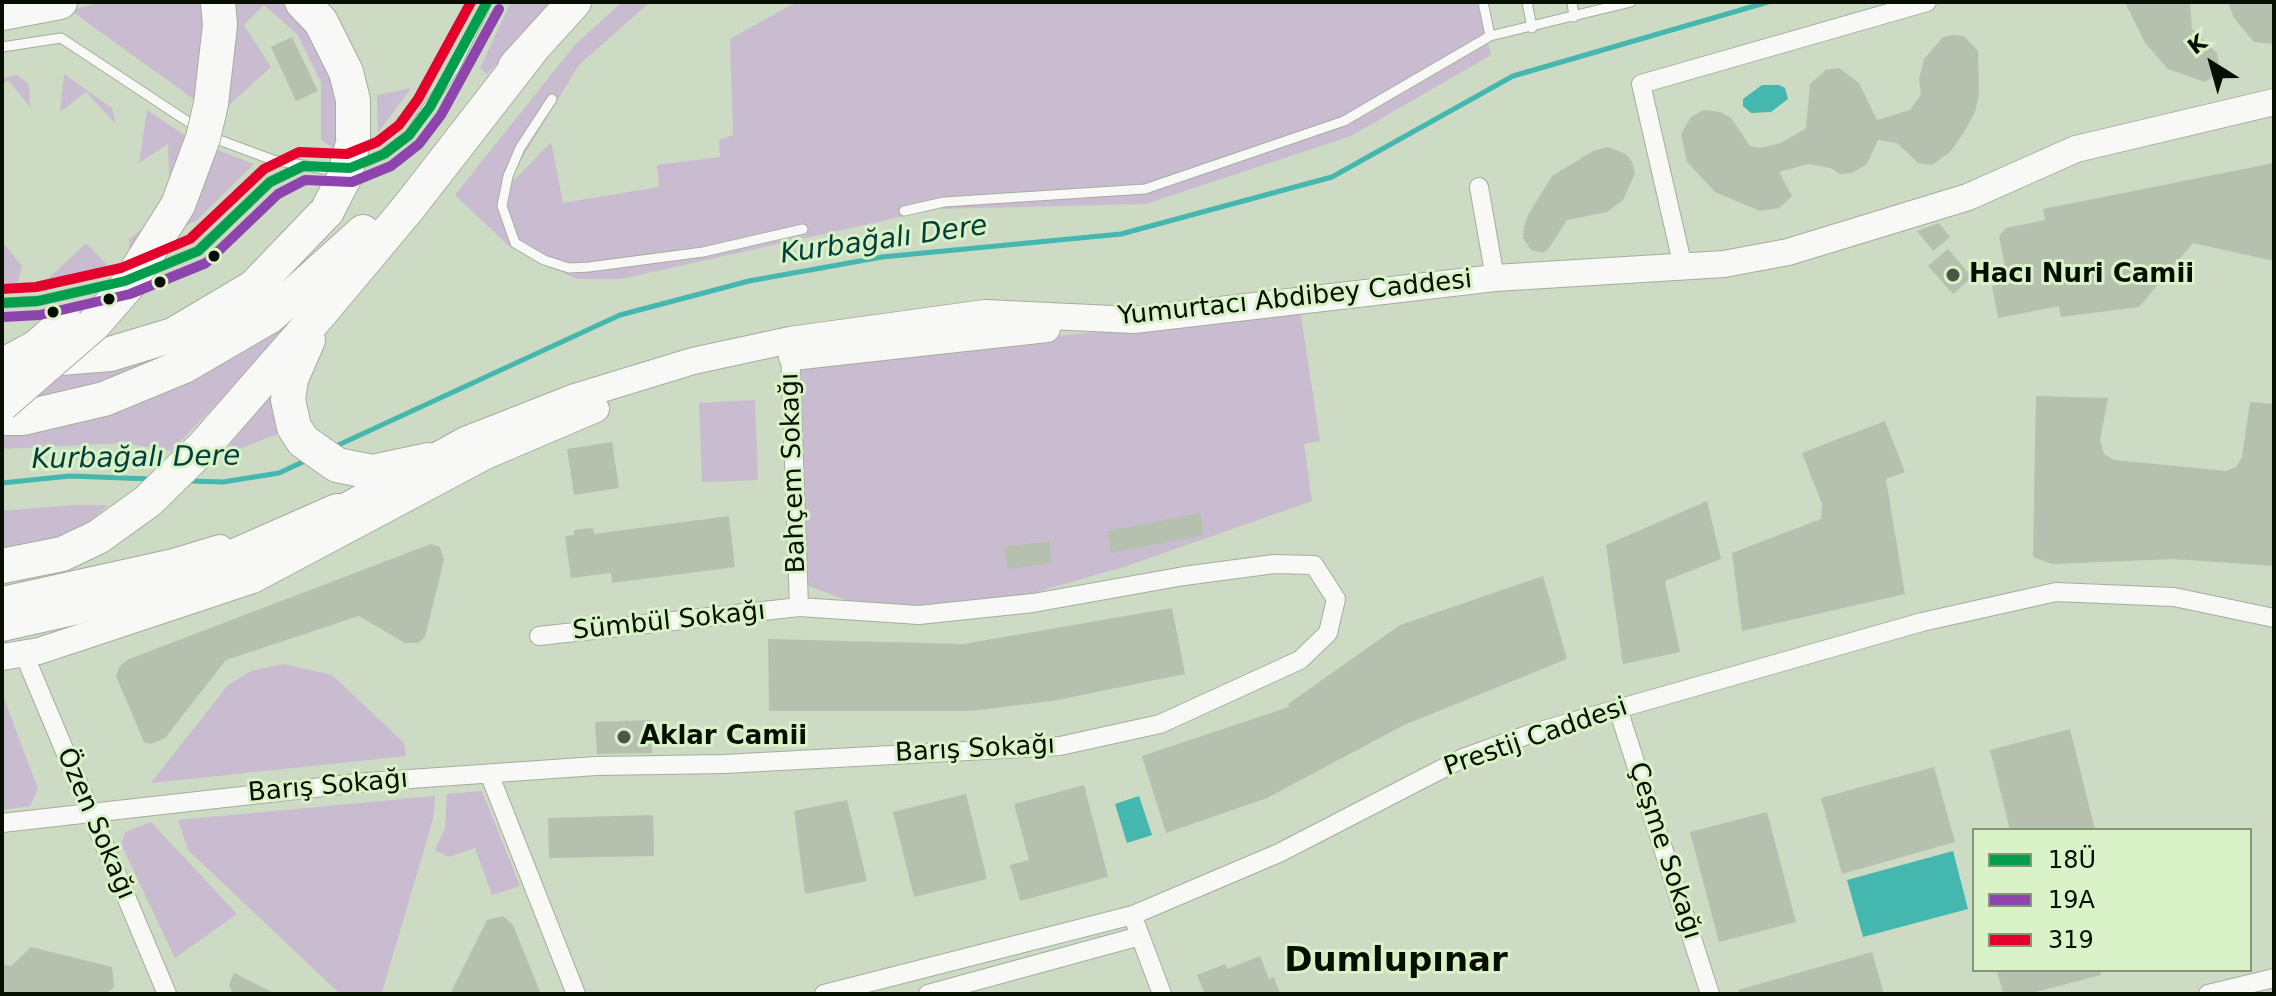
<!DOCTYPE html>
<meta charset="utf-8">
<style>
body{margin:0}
#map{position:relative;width:2276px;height:996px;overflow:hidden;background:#cddac4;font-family:"DejaVu Sans",sans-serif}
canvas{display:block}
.frame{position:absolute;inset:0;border:4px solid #070f03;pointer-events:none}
.legend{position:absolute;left:1972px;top:828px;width:280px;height:144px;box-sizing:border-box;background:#d9f2c7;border:2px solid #859779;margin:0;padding:10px 14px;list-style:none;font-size:24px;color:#070f03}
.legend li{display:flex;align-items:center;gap:16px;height:40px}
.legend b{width:40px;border:2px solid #859779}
.north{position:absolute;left:2172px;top:24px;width:80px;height:80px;-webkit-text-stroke:6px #d9f2c7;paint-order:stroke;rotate:323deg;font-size:22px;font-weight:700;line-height:32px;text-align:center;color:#070f03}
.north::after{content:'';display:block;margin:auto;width:28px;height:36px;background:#070f03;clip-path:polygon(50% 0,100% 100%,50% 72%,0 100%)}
</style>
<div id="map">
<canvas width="2276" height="996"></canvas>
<div class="frame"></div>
<ul class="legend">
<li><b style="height:10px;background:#009e4d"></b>18Ü</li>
<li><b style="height:10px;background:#8e44ad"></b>19A</li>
<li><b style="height:10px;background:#e4002b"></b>319</li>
</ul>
<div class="north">K</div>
</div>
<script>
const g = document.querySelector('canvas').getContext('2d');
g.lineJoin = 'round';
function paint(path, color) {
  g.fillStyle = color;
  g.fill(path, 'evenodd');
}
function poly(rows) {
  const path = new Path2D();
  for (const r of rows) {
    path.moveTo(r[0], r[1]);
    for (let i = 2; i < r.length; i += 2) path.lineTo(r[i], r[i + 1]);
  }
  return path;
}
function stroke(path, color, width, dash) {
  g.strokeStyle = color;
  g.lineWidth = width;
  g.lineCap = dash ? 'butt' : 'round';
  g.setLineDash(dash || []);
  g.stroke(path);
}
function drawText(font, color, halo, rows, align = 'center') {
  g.font = font + ' "DejaVu Sans",sans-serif';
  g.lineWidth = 6;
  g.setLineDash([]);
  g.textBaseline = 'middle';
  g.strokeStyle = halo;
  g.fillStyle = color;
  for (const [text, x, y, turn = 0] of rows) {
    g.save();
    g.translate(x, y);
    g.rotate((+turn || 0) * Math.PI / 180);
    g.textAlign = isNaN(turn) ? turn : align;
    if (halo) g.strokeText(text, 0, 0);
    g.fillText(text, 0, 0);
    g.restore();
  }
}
const green = poly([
 [104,2,282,2,297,13,333,80,338,114,336,150,321,140,321,82,297,34,264,5,244,25,271,67,217,116,70,10],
 [511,2,558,2,487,74,480,68],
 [622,2,650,2,579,65,499,196,551,142,563,203,659,187,657,165,720,157,719,140,733,135,730,39,789,6,803,2,1477,2,1491,55,1351,136,1146,204,936,209,621,279,577,279,510,247,455,195,574,46],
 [64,74,112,108,116,124,86,92,60,112],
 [17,75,29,84,30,107,8,80,2,84,2,78],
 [411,88,378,133,377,95],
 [147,110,192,140,254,164,197,220,129,257,129,239,170,208,168,144,139,163],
 [86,243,106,264,101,278,46,286,49,278],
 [5,245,22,266,18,282,3,287,2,248],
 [1300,310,1320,441,1304,444,1312,501,1127,566,973,610,865,607,798,582,796,364],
 [294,317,232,388,171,451,123,443,2,449,2,430],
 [205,336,87,389,2,404,49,379,140,359],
 [287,371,286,431,222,455],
 [755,400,758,480,702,482,699,403],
 [72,505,108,505,83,528,2,554,2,511],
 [283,664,332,675,404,743,406,756,151,783,228,685,251,671],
 [2,693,38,789,30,806,2,810],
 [482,791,520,886,492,895,475,848,449,857,435,850,445,828,447,794],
 [435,796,433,819,382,992,373,994,340,994,188,850,178,820],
 [151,822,237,914,175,958,121,844,125,832]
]);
const water = poly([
 [1762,85,1779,85,1785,88,1788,99,1771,112,1751,113,1743,106,1743,99],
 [1139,796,1152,835,1127,843,1115,804],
 [1953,851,1968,909,1863,937,1847,880]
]);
const stream = poly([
 [334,447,620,315,749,281,882,257,1121,234,1332,177,1513,76,1768,2],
 [189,481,223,482,279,473,307,460],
 [2,483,70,476,151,479]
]);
const building = poly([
 [2125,2,2190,2,2192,29,2217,53,2220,72,2205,82,2168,69,2145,43],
 [2228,2,2274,2,2274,44,2254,42,2234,18],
 [1954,35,1964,36,1978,51,1979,94,1975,112,1964,132,1951,151,1932,165,1918,163,1897,143,1878,140,1867,164,1852,173,1840,174,1831,168,1808,164,1779,172,1792,196,1779,208,1760,211,1715,192,1687,162,1681,134,1691,117,1704,110,1721,112,1731,118,1750,146,1760,148,1781,143,1806,128,1810,84,1826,70,1839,68,1859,83,1877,120,1910,110,1921,94,1919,79,1924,59,1943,37],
 [292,37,318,91,296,101,271,47],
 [1607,147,1626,154,1632,162,1635,173,1623,200,1607,212,1567,220,1549,248,1543,253,1531,250,1523,238,1524,227,1528,215,1552,176,1593,151],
 [2274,163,2274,261,2193,243,2139,307,2061,317,2059,306,1998,318,1992,286,2008,282,1999,236,2006,228,2045,220,2043,209],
 [1939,223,1950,237,1933,251,1917,231],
 [1948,249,1972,277,1953,294,1928,266],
 [2036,396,2108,398,2100,440,2104,454,2114,460,2226,471,2236,467,2242,457,2250,402,2274,404,2274,566,2174,559,2052,564,2033,557],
 [1885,421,1905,472,1886,479,1905,594,1742,631,1732,553,1821,519,1822,504,1802,453],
 [612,442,619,488,574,495,567,449],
 [1707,501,1721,559,1665,581,1680,652,1623,664,1606,545],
 [1200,513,1204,535,1111,553,1107,531],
 [729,516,735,567,612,583,611,573,571,578,565,536,574,535,574,530,593,528,594,534],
 [1049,541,1052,563,1007,569,1004,547],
 [431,544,440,547,444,560,425,637,418,643,405,643,359,616,226,660,165,738,151,744,144,742,116,676,120,666,129,659],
 [1543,576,1567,659,1404,725,1267,798,1166,833,1142,756,1289,707,1288,704,1400,625],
 [1172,608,1185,674,1052,701,971,711,769,711,768,639,963,644],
 [651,720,652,753,597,754,595,722],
 [2070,729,2095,830,2010,830,1990,750],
 [1934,767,1955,842,1842,874,1821,798],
 [1084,785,1108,877,1020,901,1010,865,1029,860,1014,804],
 [966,794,987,879,914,897,893,812],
 [847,800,867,881,805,894,794,811],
 [1767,812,1796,922,1719,942,1690,832],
 [653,815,654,856,549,858,548,818],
 [503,916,513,925,541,994,450,994,487,920],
 [31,947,112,967,114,987,106,994,2,994,2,964,11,966],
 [1872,952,1884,994,1739,994,1738,990],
 [1260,956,1269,979,1274,977,1280,994,1205,994,1197,975,1225,964,1227,969],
 [1997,970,2100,970,2101,975,2028,994,2003,994],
 [234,973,276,994,233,994,229,985]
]);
const lane = poly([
 [1483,2,1490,36],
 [1527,2,1532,28],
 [1572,2,1574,17],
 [2,47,61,38,199,129],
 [552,99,520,148,508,176,502,206,515,243,544,260,569,268,589,267,703,252,803,229],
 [211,137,273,160,324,169,339,168],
 [354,167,384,154,409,135,454,69,487,2],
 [904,211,944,202,1145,189,1344,121,1490,36,1631,2],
 [149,271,198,251,270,182,303,166],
 [2,303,38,301,117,283]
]);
const street = poly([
 [1479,187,1495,278],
 [1683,267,1641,84,1927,2],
 [790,347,799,607],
 [24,654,167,994],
 [1618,709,1710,994],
 [490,776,576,994],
 [2,823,367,782,596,766,724,764,1060,746,1160,724,1300,660,1328,633,1336,599,1314,565,1274,564,1184,576,1033,603,919,615,799,607,539,636],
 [1136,925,1162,994],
 [824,994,1133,915,1279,853,1463,758,1530,734,1922,622,2056,592,2174,597,2274,618],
 [928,994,1140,936],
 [2208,994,2274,978]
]);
const secondary = poly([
 [792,357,1047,329],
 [319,517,337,511,465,440,572,398,693,361,790,340,985,313,1134,320,1495,278,1724,264,1788,252,1968,197,2076,149,2274,102],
 [2,600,174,562,220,548],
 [2,657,39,651,253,580,486,456,596,409]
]);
const highway = poly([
 [302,2,321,22,346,72,353,100,353,143],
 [2,13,60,2],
 [515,67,574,2],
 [308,340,291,379,288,400,294,427,303,441,337,465,372,472,428,460],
 [36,360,110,354,173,335,254,287,327,211],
 [2,418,23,418,104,399,184,366,270,316,363,232],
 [2,566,62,554,98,537,148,501,204,446,322,311,409,207,531,50],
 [2,624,162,588,337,511]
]);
const highwayBridge = poly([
 [327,211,344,178,353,143],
 [2,366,37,347,65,322],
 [2,404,94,324,127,286,178,205,203,138,211,104,220,25,218,2]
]);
const bus1 = poly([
 [2,303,38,301,125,281,198,251,270,182,303,166,350,168,384,154,409,135,430,107,487,2]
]);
const bus2 = poly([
 [3,317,40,315,130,294,206,263,278,194,305,180,352,182,391,166,419,144,441,115,499,9]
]);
const bus3 = poly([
 [2,289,36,287,121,268,190,239,264,169,299,152,347,154,377,142,399,125,418,99,471,2]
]);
const markers = [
 [214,256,7,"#070f03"],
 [1953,275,8,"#4c5647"],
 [160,282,7,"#070f03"],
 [109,299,7,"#070f03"],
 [53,312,7,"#070f03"],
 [624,737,8,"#4c5647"]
];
const poiNames = [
 ["Hacı Nuri Camii",1969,275],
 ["Aklar Camii",640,737]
];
const streetNames = [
 ["Yumurtacı Abdibey Caddesi",1295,299,-6],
 ["Bahçem Sokağı",794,473,-92],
 ["Sümbül Sokağı",669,622,-6],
 ["Prestij Caddesi",1536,738,-19],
 ["Barış Sokağı",975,750,-3],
 ["Barış Sokağı",328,787,-5],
 ["Özen Sokağı",95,824,67],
 ["Çeşme Sokağı",1664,851,72]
];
const waterNames = [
 ["Kurbağalı Dere",884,241,-8],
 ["Kurbağalı Dere",136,459,-1]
];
const districtNames = [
 ["Dumlupınar",1396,962]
];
paint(green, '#c9bcd1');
paint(water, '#44b7ae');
stroke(stream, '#44b7ae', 5);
paint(building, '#b6c0ae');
stroke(lane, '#a4ae9d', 11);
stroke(street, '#a4ae9d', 20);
stroke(secondary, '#a4ae9d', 28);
stroke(highway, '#a4ae9d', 36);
stroke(lane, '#f8f9f6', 9);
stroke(street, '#f8f9f6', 18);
stroke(secondary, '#f8f9f6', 26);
stroke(highway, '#f8f9f6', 34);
stroke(highwayBridge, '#a4ae9d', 36, []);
stroke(highwayBridge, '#f8f9f6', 34);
stroke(bus1, '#009e4d', 10);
stroke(bus2, '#8e44ad', 10);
stroke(bus3, '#e4002b', 10);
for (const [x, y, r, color] of markers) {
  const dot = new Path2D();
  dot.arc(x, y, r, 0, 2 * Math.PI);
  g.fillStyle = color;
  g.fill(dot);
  stroke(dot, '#d9f2c7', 3);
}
drawText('bold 26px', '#070f03', '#d9f2c7', poiNames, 'left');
drawText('26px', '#070f03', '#d9f2c7', streetNames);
drawText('italic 28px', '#003d3b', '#d9f2c7', waterNames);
drawText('bold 34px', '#070f03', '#d9f2c7', districtNames);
</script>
